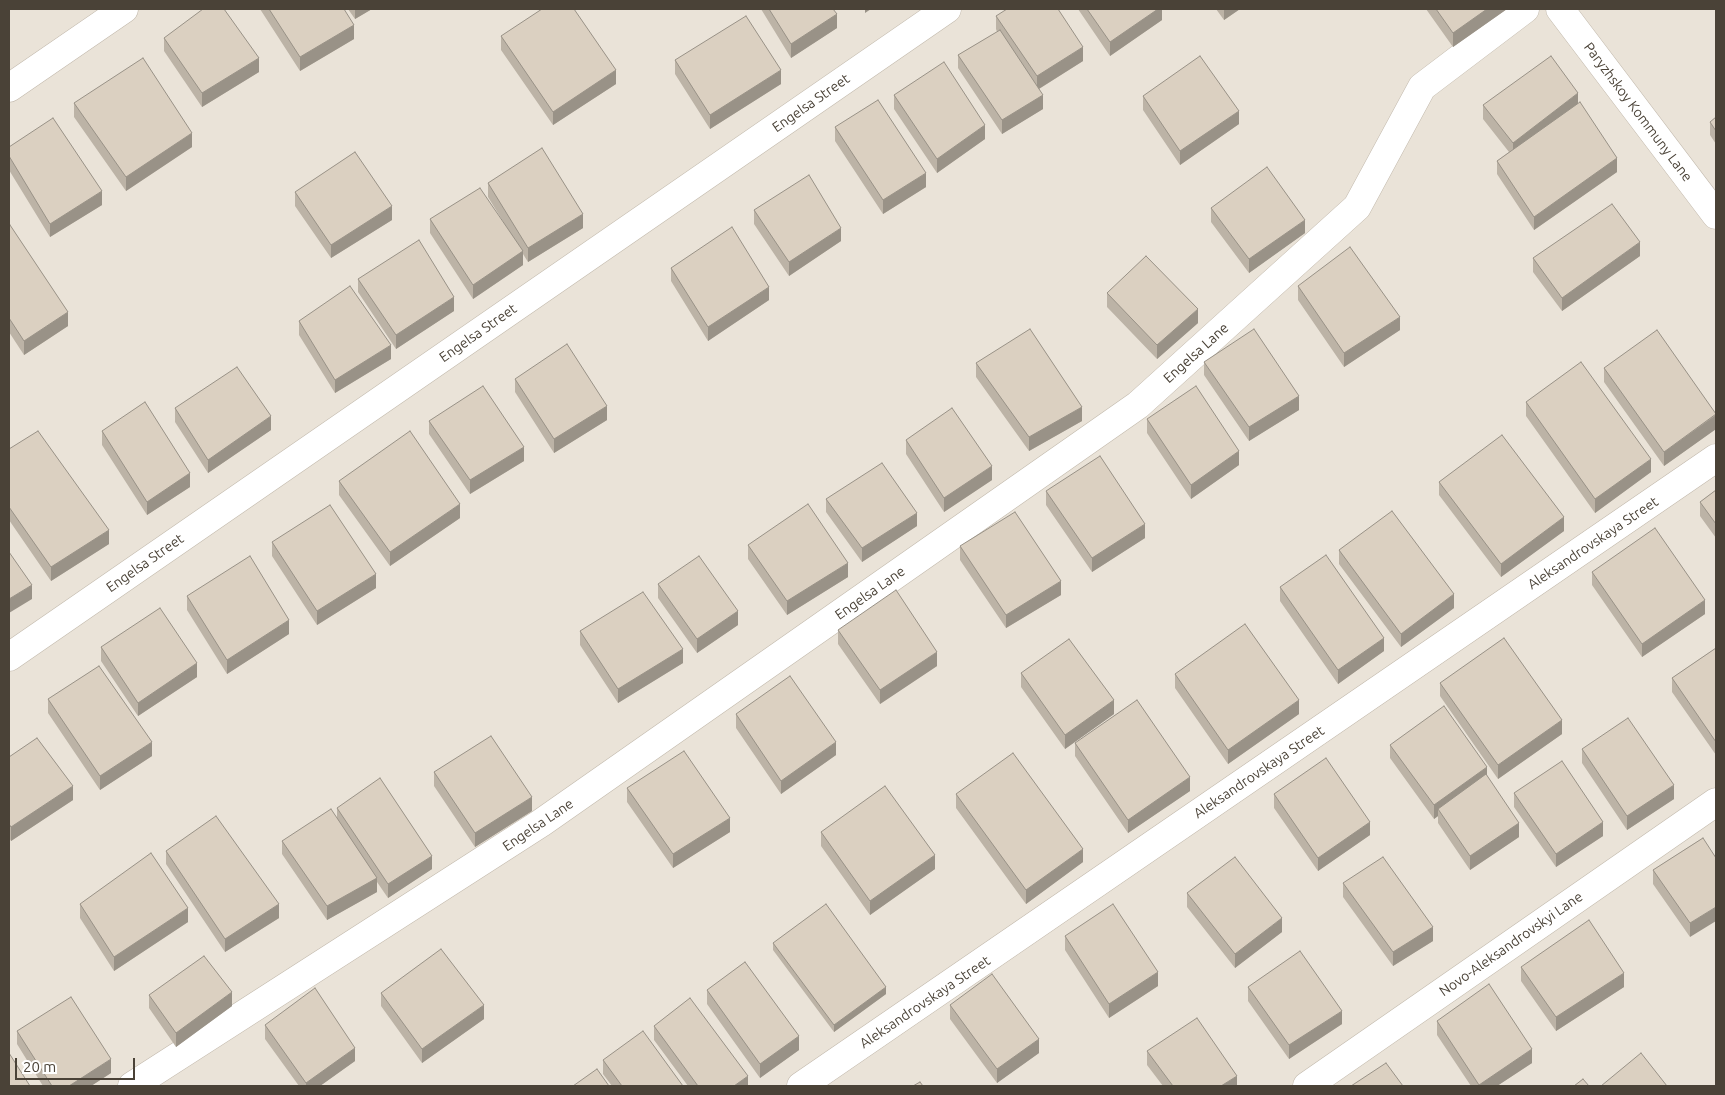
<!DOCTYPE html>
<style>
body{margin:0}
#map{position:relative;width:1725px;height:1095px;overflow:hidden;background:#f6f2ea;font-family:Ubuntu,sans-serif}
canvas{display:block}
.frame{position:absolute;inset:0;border:10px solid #4a4237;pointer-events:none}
.scale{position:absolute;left:15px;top:1058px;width:120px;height:22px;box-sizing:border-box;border:2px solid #4a4237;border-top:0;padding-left:6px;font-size:15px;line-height:18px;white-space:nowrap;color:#4a4237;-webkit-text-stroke:4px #fff;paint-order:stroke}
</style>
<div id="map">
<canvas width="1725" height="1095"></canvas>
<div class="frame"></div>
<div class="scale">20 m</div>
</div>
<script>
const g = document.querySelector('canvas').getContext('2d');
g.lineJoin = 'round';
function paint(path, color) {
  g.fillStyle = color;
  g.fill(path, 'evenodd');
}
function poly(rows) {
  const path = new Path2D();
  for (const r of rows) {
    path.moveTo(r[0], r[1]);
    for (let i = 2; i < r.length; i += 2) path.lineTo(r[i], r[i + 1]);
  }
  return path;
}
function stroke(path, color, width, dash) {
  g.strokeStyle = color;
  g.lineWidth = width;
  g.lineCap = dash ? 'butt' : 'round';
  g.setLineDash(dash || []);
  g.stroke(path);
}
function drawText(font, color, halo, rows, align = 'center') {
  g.font = font + ' Ubuntu,sans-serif';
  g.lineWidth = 4;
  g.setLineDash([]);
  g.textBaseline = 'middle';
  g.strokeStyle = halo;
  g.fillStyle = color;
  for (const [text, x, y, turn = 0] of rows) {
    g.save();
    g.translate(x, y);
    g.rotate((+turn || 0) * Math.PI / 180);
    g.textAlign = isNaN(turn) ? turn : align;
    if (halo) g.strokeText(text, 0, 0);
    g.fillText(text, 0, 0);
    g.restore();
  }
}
const residential = poly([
 [9,9,1716,9,1716,1086,9,1086]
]);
const minor = poly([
 [1560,9,1716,215],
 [9,88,124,9],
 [9,657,947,9],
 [132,1086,541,823,1138,405,1357,207,1422,87,1525,9],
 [801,1086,1716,458],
 [1307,1086,1716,802]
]);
const wall = poly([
 [260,9,344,9,354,39,300,71],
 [348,9,372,9,355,19],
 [761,9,833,9,837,28,791,58],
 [1078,9,1162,9,1162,20,1110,56],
 [1216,9,1240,9,1224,20],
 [1426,9,1507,9,1453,47],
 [996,16,1083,61,1039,89,1043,109,1002,134,958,68,958,55,997,32,996,29],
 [501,36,616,84,553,125,501,50],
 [164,38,259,72,202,107,164,51],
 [675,60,781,84,710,129,675,74],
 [894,95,985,139,937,173,894,109],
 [1143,96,1239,124,1180,165,1143,110],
 [74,103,192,147,126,191,74,117],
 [1578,103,1617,172,1534,230,1497,174,1497,161,1509,152,1483,119,1483,105],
 [1716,117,1716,144,1710,135,1710,122],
 [835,127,926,187,883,214,835,141],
 [9,147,102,205,50,237,9,170],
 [488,183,583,228,528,262,523,254,523,265,473,299,430,233,430,219,504,223,488,197],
 [295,192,392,220,331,258,295,206],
 [1211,208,1305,233,1249,273,1211,222],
 [754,210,841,241,789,276,754,224],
 [9,226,68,326,24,355,9,332],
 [1640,256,1562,311,1533,272,1533,258],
 [671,268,769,300,708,341,671,281],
 [358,279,454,311,396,349,358,292],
 [1298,286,1400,330,1344,367,1298,300],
 [1107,293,1198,323,1157,359,1107,307],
 [299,321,391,359,335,393,299,335],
 [1204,362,1299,410,1249,441,1204,375],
 [976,363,1082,421,1029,451,976,377],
 [1604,368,1716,414,1716,429,1664,466,1604,382],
 [515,379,607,420,554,453,515,392],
 [1526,402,1651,472,1595,513,1526,416],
 [175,408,271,430,208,473,175,422],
 [1147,419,1239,465,1191,499,1147,433],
 [429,421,524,461,470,494,429,434],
 [102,431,190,487,147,515,102,445],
 [906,440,992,480,944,512,906,454],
 [9,449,109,544,51,581,9,520],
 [339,481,460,518,390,566,339,495],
 [1439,482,1564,531,1501,577,1439,495],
 [1716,490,1716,538,1700,516,1700,502],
 [1046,491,1145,538,1092,572,1046,505],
 [826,499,917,526,862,562,826,512],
 [272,542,376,588,317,625,272,556],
 [748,545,848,577,787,615,748,559],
 [960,546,1061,595,1006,628,960,560],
 [1339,550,1454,608,1401,647,1339,564],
 [1592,572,1705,614,1642,657,1592,585],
 [658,584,738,625,697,653,658,598],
 [1280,587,1384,651,1338,684,1280,601],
 [187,596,289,634,227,674,187,610],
 [838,630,937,666,880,704,838,644],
 [580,631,683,663,618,703,580,645],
 [101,647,197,677,138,716,101,661],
 [1716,648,1716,755,1672,692,1672,678],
 [1021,673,1114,714,1065,749,1021,687],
 [1175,674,1299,714,1228,764,1175,688],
 [1440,683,1562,734,1498,779,1440,696],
 [48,699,152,756,100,790,48,713],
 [736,714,836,755,781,794,736,728],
 [1075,743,1190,791,1128,833,1075,756],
 [1390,745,1487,776,1519,837,1470,870,1438,823,1438,816,1434,819,1390,758],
 [1582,749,1674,799,1627,830,1582,763],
 [9,757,73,800,11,841,9,838],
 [434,772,532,811,475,847,434,786],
 [627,788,730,832,673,868,627,802],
 [1514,793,1603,836,1556,867,1514,807],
 [956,794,1083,862,1026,904,956,808],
 [1274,794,1370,835,1318,871,1274,808],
 [337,808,432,869,388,898,377,882,377,892,327,920,282,854,282,841,337,818],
 [821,832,935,869,870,915,821,846],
 [1703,838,1690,937,1653,884,1653,870],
 [166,851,279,918,225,952,166,864],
 [1343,883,1433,941,1393,966,1343,897],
 [1187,893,1282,932,1235,968,1187,907],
 [80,904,188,922,114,971,80,918],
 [1065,936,1158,986,1109,1018,1065,950],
 [773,943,886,994,834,1032,773,950],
 [1521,967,1624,987,1556,1031,1521,981],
 [1248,987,1342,1024,1289,1059,1248,1001],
 [707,990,799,1050,760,1078,707,1004],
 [381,993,484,1019,422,1063,381,1006],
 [149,995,232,1006,176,1047,149,1008],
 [950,1005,1039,1053,997,1083,950,1019],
 [1437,1021,1532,1063,1497,1086,1471,1086,1437,1035],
 [265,1025,355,1061,320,1086,299,1086,265,1039],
 [654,1026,748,1086,688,1086,654,1040],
 [17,1031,111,1073,91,1086,43,1086,17,1044],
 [1147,1051,1237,1086,1163,1086,1147,1065],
 [603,1060,683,1086,612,1086,603,1074]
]);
const shadedWall = poly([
 [355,9,372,9,355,19],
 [865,9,871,9,865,13],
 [1158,9,1162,9,1162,20,1110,56,1110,42],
 [1224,9,1240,9,1224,20],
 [1487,9,1507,9,1453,47,1453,33],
 [837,14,837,28,791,58,791,44],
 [354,25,354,39,300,71,300,57],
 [1083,47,1083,61,1037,90,1037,76],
 [259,58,259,72,202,107,202,93],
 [616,70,616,84,553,125,553,112],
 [781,70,781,84,710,129,710,115],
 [1578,93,1578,107,1513,156,1513,143],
 [1043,95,1043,109,1002,134,1002,120],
 [1239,111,1239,124,1180,165,1180,151],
 [985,125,985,139,937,173,937,159],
 [192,133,192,147,126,191,126,177],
 [1617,158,1617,172,1534,230,1534,217],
 [926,173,926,187,883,214,883,200],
 [102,191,102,205,50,237,50,224],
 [392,206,392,220,331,258,331,245],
 [583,214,583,228,528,262,528,248],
 [1305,220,1305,233,1249,273,1249,259],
 [841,228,841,241,789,276,789,262],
 [1640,242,1640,256,1562,311,1562,298],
 [523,251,523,265,473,299,473,285],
 [769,287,769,300,708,341,708,327],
 [454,297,454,311,396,349,396,335],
 [1198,309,1198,323,1157,359,1157,345],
 [68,312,68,326,24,355,24,341],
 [1400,317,1400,330,1344,367,1344,353],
 [391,345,391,359,335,393,335,380],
 [1299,396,1299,410,1249,441,1249,427],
 [607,406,607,420,554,453,554,439],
 [1082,407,1082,421,1029,451,1029,437],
 [1716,415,1716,429,1664,466,1664,452],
 [271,416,271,430,208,473,208,460],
 [524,447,524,461,470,494,470,480],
 [1239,451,1239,465,1191,499,1191,485],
 [1651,459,1651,472,1595,513,1595,499],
 [992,466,992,480,944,512,944,498],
 [190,473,190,487,147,515,147,502],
 [460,504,460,518,390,566,390,552],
 [917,513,917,526,862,562,862,548],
 [1564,517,1564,531,1501,577,1501,564],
 [1145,524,1145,538,1092,572,1092,558],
 [109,530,109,544,51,581,51,567],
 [848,563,848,577,787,615,787,601],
 [376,574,376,588,317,625,317,611],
 [1061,581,1061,595,1006,628,1006,615],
 [32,585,32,599,9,613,9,599],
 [1454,594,1454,608,1401,647,1401,634],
 [1705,600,1705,614,1642,657,1642,644],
 [738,611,738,625,697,653,697,639],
 [289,620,289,634,227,674,227,660],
 [1384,638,1384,651,1338,684,1338,670],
 [683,649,683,663,618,703,618,689],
 [937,652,937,666,880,704,880,690],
 [197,663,197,677,138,716,138,703],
 [1114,700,1114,714,1065,749,1065,735],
 [1299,700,1299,714,1228,764,1228,750],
 [1562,720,1562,734,1498,779,1498,765],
 [152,742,152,756,100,790,100,776],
 [836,742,836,755,781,794,781,781],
 [1487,767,1487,781,1438,809,1438,816,1434,819,1434,805],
 [1190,777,1190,791,1128,833,1128,820],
 [1674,785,1674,799,1627,830,1627,816],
 [73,786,73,800,11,841,11,827],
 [532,797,532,811,475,847,475,833],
 [730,818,730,832,673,868,673,854],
 [1370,822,1370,835,1318,871,1318,858],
 [1603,822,1603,836,1556,867,1556,854],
 [1519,823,1519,837,1470,870,1470,856],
 [1083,849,1083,862,1026,904,1026,890],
 [935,855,935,869,870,915,870,901],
 [432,856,432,869,388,898,388,884],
 [377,878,377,892,327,920,327,906],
 [279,904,279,918,225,952,225,939],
 [1716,907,1716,921,1690,937,1690,923],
 [188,908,188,922,114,971,114,957],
 [1282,918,1282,932,1235,968,1235,954],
 [1433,927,1433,941,1393,966,1393,952],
 [1158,972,1158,986,1109,1018,1109,1004],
 [1624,973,1624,987,1556,1031,1556,1017],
 [886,987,886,994,834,1032,834,1025],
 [232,992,232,1006,176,1047,176,1033],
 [484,1005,484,1019,422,1063,422,1049],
 [1342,1011,1342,1024,1289,1059,1289,1045],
 [799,1036,799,1050,760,1078,760,1064],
 [1039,1039,1039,1053,997,1083,997,1069],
 [355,1048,355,1061,320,1086,306,1086,306,1083],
 [1532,1049,1532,1063,1497,1086,1479,1086,1479,1085],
 [111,1059,111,1073,91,1086,69,1086],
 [748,1076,748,1086,734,1086],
 [1237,1076,1237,1086,1221,1086]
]);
const building = poly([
 [203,9,224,9,259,58,202,93,164,38,203,9],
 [269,9,344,9,354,25,300,57,269,9],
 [542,9,574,9,616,70,553,112,501,36,542,9],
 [769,9,833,9,837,14,791,44,769,9],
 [1007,9,1058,9,1083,47,1037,76,996,16,1007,9],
 [1087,9,1158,9,1110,42,1087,9],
 [1436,9,1487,9,1453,33,1436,9],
 [746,16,781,70,710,115,675,60,746,16],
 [1000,30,1043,95,1002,120,958,55,1000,30],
 [1200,56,1239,111,1180,151,1143,96,1200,56],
 [1551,56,1578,93,1513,143,1483,105,1551,56],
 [143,58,192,133,126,177,74,103,143,58],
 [944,62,985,125,937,159,894,95,944,62],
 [878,100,926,173,883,200,835,127,878,100],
 [1580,102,1617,158,1534,217,1497,161,1580,102],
 [1716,117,1716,131,1710,122,1716,117],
 [53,118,102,191,50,224,9,156,9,147,53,118],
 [542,148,583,214,528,248,488,183,542,148],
 [355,152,392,206,331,245,295,192,355,152],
 [1267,167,1305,220,1249,259,1211,208,1267,167],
 [809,175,841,228,789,262,754,210,809,175],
 [480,188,523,251,473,285,430,219,480,188],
 [1612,204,1640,242,1562,298,1533,258,1612,204],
 [10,225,68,312,24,341,9,318,9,226,10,225],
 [732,227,769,287,708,327,671,268,732,227],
 [419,240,454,297,396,335,358,279,419,240],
 [1350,247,1400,317,1344,353,1298,286,1350,247],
 [1146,256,1198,309,1157,345,1107,293,1146,256],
 [350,286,391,345,335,380,299,321,350,286],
 [1030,329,1082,407,1029,437,976,363,1030,329],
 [1254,329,1299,396,1249,427,1204,362,1254,329],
 [1657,330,1716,414,1664,452,1604,368,1657,330],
 [567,344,607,406,554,439,515,379,567,344],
 [1581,362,1651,459,1595,499,1526,402,1581,362],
 [237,367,271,416,208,460,175,408,237,367],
 [483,386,524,447,470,480,429,421,483,386],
 [1196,386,1239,451,1191,485,1147,419,1196,386],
 [145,402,190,473,147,502,102,431,145,402],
 [952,408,992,466,944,498,906,440,952,408],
 [38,431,109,530,51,567,9,507,9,449,38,431],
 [410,431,460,504,390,552,339,481,410,431],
 [1502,435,1564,517,1501,564,1439,482,1502,435],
 [1100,456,1145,524,1092,558,1046,491,1100,456],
 [882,463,917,513,862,548,826,499,882,463],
 [1716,490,1716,524,1700,502,1716,490],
 [808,504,848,563,787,601,748,545,808,504],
 [330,505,376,574,317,611,272,542,330,505],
 [1392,511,1454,594,1401,634,1339,550,1392,511],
 [1015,512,1061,581,1006,615,960,546,1015,512],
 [1655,528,1705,600,1642,644,1592,572,1655,528],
 [9,552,32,585,9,599,9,552],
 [1326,555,1384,638,1338,670,1280,587,1326,555],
 [250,556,289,620,227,660,187,596,250,556],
 [699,556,738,611,697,639,658,584,699,556],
 [896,590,937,652,880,690,838,630,896,590],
 [643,592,683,649,618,689,580,631,643,592],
 [160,608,197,663,138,703,101,647,160,608],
 [1245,624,1299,700,1228,750,1175,674,1245,624],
 [1504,638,1562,720,1498,765,1440,683,1504,638],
 [1069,639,1114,700,1065,735,1021,673,1069,639],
 [1716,648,1716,742,1672,678,1716,648],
 [99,666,152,742,100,776,48,699,99,666],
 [790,676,836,742,781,781,736,714,790,676],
 [1137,700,1190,777,1128,820,1075,743,1137,700],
 [1444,706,1487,767,1434,805,1390,745,1444,706],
 [1628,718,1674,785,1627,816,1582,749,1628,718],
 [491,736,532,797,475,833,434,772,491,736],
 [37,738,73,786,11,827,9,824,9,757,37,738],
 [684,751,730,818,673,854,627,788,684,751],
 [1013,753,1083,849,1026,890,956,794,1013,753],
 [1326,758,1370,822,1318,858,1274,794,1326,758],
 [1562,761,1603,822,1556,854,1514,793,1562,761],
 [1486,774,1519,823,1470,856,1438,809,1486,774],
 [380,778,432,856,388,884,337,808,380,778],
 [885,786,935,855,870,901,821,832,885,786],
 [331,809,377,878,327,906,282,841,331,809],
 [216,816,279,904,225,939,166,851,216,816],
 [1703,838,1716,858,1716,907,1690,923,1653,870,1703,838],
 [151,853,188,908,114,957,80,904,151,853],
 [1235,857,1282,918,1235,954,1187,893,1235,857],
 [1383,857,1433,927,1393,952,1343,883,1383,857],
 [826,904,886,987,834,1025,773,943,826,904],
 [1113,904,1158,972,1109,1004,1065,936,1113,904],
 [1589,920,1624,973,1556,1017,1521,967,1589,920],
 [441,949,484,1005,422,1049,381,993,441,949],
 [1300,951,1342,1011,1289,1045,1248,987,1300,951],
 [204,956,232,992,176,1033,149,995,204,956],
 [745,962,799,1036,760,1064,707,990,745,962],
 [992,974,1039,1039,997,1069,950,1005,992,974],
 [1489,984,1532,1049,1479,1085,1437,1021,1489,984],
 [315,988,355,1048,306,1083,265,1025,315,988],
 [71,997,111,1059,69,1086,52,1086,17,1031,71,997],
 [690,998,748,1076,734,1086,698,1086,654,1026,690,998],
 [1197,1018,1237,1076,1221,1086,1173,1086,1147,1051,1197,1018],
 [643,1031,683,1086,622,1086,603,1060,643,1031],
 [9,1053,30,1086,9,1086,9,1053],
 [1641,1053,1667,1086,1601,1086,1641,1053],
 [1386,1063,1403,1086,1351,1086,1386,1063],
 [597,1069,609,1086,573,1086,597,1069],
 [1583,1079,1589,1086,1574,1086,1583,1079],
 [920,1082,923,1086,913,1086,920,1082]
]);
const streetNames = [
 ["Engelsa Street",811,103,-35],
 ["Paryzhskoy Kommuny Lane",1638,112,53],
 ["Engelsa Street",478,333,-35],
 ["Engelsa Lane",1196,353,-42],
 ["Aleksandrovskaya Street",1593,543,-34],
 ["Engelsa Street",145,563,-35],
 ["Engelsa Lane",870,593,-35],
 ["Aleksandrovskaya Street",1259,772,-34],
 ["Engelsa Lane",538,825,-34],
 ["Novo-Aleksandrovskyi Lane",1511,944,-35],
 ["Aleksandrovskaya Street",925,1002,-34]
];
paint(residential, '#eae3d8');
stroke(minor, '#c2b9ac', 29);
stroke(minor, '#fff', 28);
paint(wall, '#bcb3a6');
paint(shadedWall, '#999287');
paint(building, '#dbd0c1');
stroke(building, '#999287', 1);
drawText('14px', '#4a4237', '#fff', streetNames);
</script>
